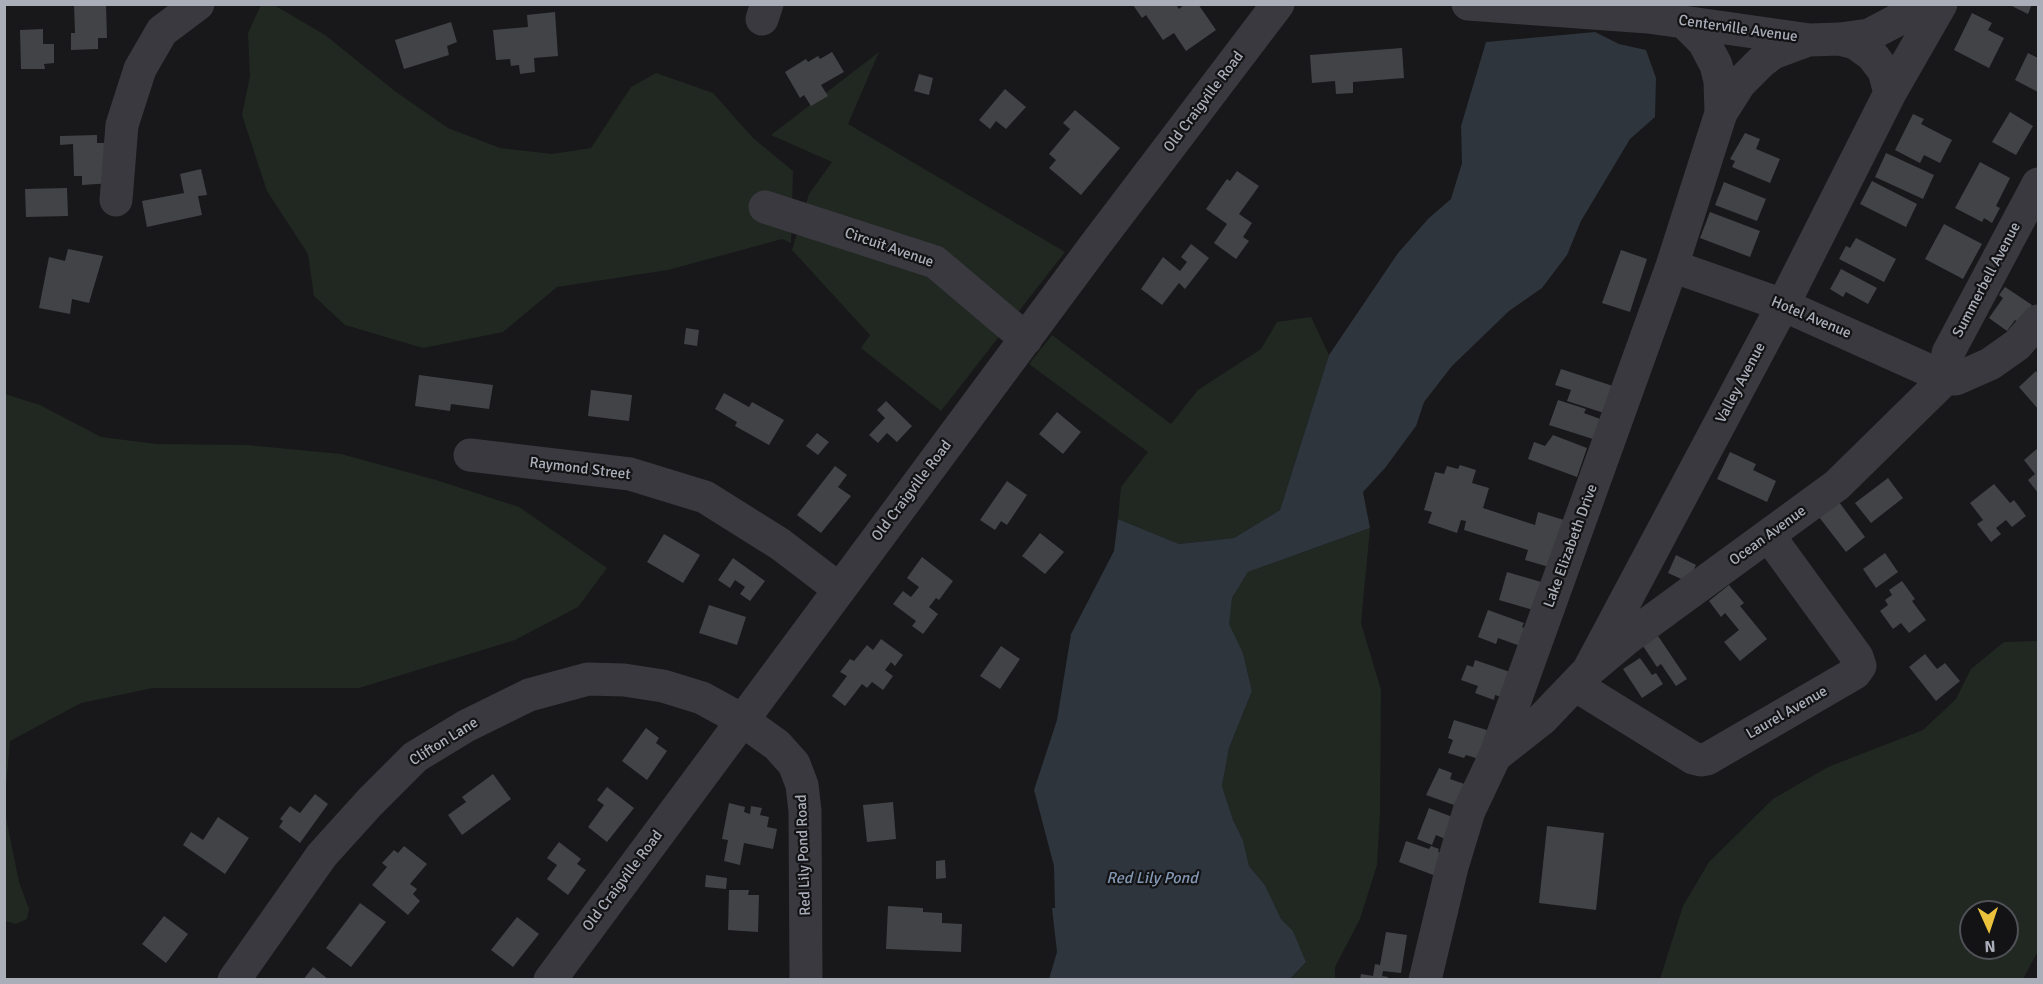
<!DOCTYPE html>
<style>
body{margin:0}
#map{position:relative;width:2043px;height:984px;overflow:hidden;background:#18181a;font-family:Signika,sans-serif}
canvas{display:block}
.frame{position:absolute;inset:0;border:6px solid #aaaeb9;pointer-events:none}
.north{position:absolute;left:1959px;top:900px;width:60px;height:60px;box-sizing:border-box;background:#131315;border:2px solid #4f5157;border-radius:50%;rotate:177deg;font-size:16px;font-weight:700;line-height:24px;text-align:center;color:#aaaeb9}
.north::after{content:'';display:block;margin:auto;width:21px;height:27px;background:#ecc23d;clip-path:polygon(50% 0,100% 100%,50% 72%,0 100%)}
</style>
<div id="map">
<canvas width="2043" height="984"></canvas>
<div class="frame"></div>
<div class="north">N</div>
</div>
<script>
const g = document.querySelector('canvas').getContext('2d');
g.lineJoin = 'round';
function paint(path, color) {
  g.fillStyle = color;
  g.fill(path, 'evenodd');
}
function poly(rows) {
  const path = new Path2D();
  for (const r of rows) {
    path.moveTo(r[0], r[1]);
    for (let i = 2; i < r.length; i += 2) path.lineTo(r[i], r[i + 1]);
  }
  return path;
}
function stroke(path, color, width, dash) {
  g.strokeStyle = color;
  g.lineWidth = width;
  g.lineCap = dash ? 'butt' : 'round';
  g.setLineDash(dash || []);
  g.stroke(path);
}
function drawText(font, color, halo, rows, align = 'center') {
  g.font = font + ' Signika,sans-serif';
  g.lineWidth = 4.5;
  g.setLineDash([]);
  g.textBaseline = 'middle';
  g.strokeStyle = halo;
  g.fillStyle = color;
  for (const [text, x, y, turn = 0] of rows) {
    g.save();
    g.translate(x, y);
    g.rotate((+turn || 0) * Math.PI / 180);
    g.textAlign = isNaN(turn) ? turn : align;
    if (halo) g.strokeText(text, 0, 0);
    g.fillText(text, 0, 0);
    g.restore();
  }
}
const green = poly([
 [261,5,274,5,325,35,396,92,448,128,500,148,552,154,591,148,631,87,656,73,713,93,753,138,793,171,791,243,782,239,668,270,557,287,503,332,423,348,345,325,314,296,308,254,267,191,242,115,250,76,248,33],
 [879,52,848,124,1065,252,941,411,861,348,870,335,792,250,809,194,832,162,771,135],
 [1311,317,1329,355,1280,510,1234,538,1179,544,1118,519,1121,487,1148,452,1029,364,1052,335,1171,424,1198,390,1261,349,1277,322],
 [5,394,40,405,101,437,157,444,247,445,341,454,436,480,519,507,607,568,578,607,515,640,359,688,153,688,81,703,10,741,5,798],
 [1370,528,1361,623,1381,690,1380,814,1377,865,1360,919,1335,967,1335,979,1290,979,1306,962,1293,931,1281,919,1265,885,1249,866,1243,840,1233,820,1222,786,1229,748,1252,691,1243,653,1228,624,1232,598,1248,572],
 [2038,641,2038,951,2023,979,1660,979,1683,906,1709,862,1773,799,1828,767,1923,730,1956,699,1971,669,2004,642],
 [1971,912,2007,912,2007,948,1971,948],
 [4,808,19,882,29,909,27,919,16,924,5,921]
]);
const water = poly([
 [1595,32,1619,44,1646,50,1656,78,1655,117,1630,139,1581,221,1567,255,1542,288,1509,311,1452,366,1424,402,1416,426,1385,468,1363,492,1370,528,1248,572,1232,598,1229,624,1243,653,1252,691,1229,748,1222,786,1233,820,1243,840,1249,866,1265,885,1281,919,1293,931,1306,962,1290,979,1049,979,1057,952,1052,908,1055,908,1054,866,1034,790,1057,720,1071,634,1114,551,1118,519,1179,544,1234,538,1280,510,1329,355,1398,253,1429,218,1451,199,1462,163,1461,126,1486,42]
]);
const building = poly([
 [74,4,106,4,107,38,98,38,98,49,71,50,71,33,75,33],
 [1185,4,1198,4,1216,30,1186,51,1174,33,1163,40,1146,15,1142,18,1133,5,1176,5,1179,9],
 [2008,4,2032,4,2028,14],
 [555,12,558,56,534,58,535,72,520,74,519,65,511,66,510,59,496,60,493,30,528,27,527,15],
 [1972,13,1992,23,1988,30,2004,38,1989,68,1954,50],
 [451,22,457,42,447,46,449,55,404,69,395,40],
 [43,29,43,44,54,44,54,63,44,64,45,69,21,69,20,30],
 [1402,48,1404,78,1353,82,1353,93,1336,94,1335,81,1312,83,1310,55],
 [832,52,844,72,821,85,828,96,811,106,804,95,800,98,785,72,806,59,808,62,818,56,820,59],
 [2028,53,2038,58,2038,92,2015,80],
 [919,74,933,78,929,95,914,91],
 [1005,89,1026,107,1006,129,996,121,990,129,979,120],
 [1075,110,1120,148,1081,195,1049,168,1056,160,1049,154,1070,129,1063,123],
 [2010,112,2033,126,2016,155,1992,142],
 [1913,114,1924,119,1921,124,1952,140,1940,163,1924,155,1920,163,1895,150],
 [1745,133,1760,139,1756,149,1780,159,1770,183,1732,167,1735,161,1730,159],
 [97,135,97,143,105,143,112,183,82,185,82,176,74,176,73,144,60,145,60,136],
 [1886,153,1934,175,1923,199,1875,177],
 [1980,162,2010,178,1996,206,2000,208,1992,223,1984,218,1982,222,1955,208],
 [201,169,207,195,198,196,202,215,147,227,142,201,184,193,180,174],
 [1237,171,1259,186,1239,214,1252,223,1243,237,1249,241,1236,259,1214,243,1227,224,1206,209,1227,179,1230,181],
 [1872,181,1917,204,1906,227,1860,204],
 [1724,182,1766,199,1757,221,1715,205],
 [67,188,68,216,26,217,25,189],
 [1710,212,1760,231,1750,257,1700,238],
 [1944,224,1982,244,1963,279,1925,259],
 [1856,238,1896,259,1884,282,1839,259,1846,246,1850,248],
 [1191,244,1209,258,1185,289,1179,283,1162,305,1141,289,1163,257,1180,271,1187,262,1181,257],
 [68,249,103,256,89,303,72,299,70,314,39,308,49,257,65,261],
 [1621,250,1647,259,1630,312,1602,303],
 [1841,269,1877,288,1868,304,1846,292,1843,297,1830,289],
 [2005,287,2032,305,2019,323,2015,320,2007,331,1989,318,2003,298,1999,295],
 [686,328,699,330,697,346,684,344],
 [1561,369,1616,387,1607,414,1567,401,1571,390,1555,385],
 [2036,371,2038,374,2038,409,2019,387],
 [419,375,493,385,489,409,451,404,450,411,415,406],
 [591,390,632,395,629,421,588,416],
 [724,393,749,407,752,402,784,420,769,445,735,426,737,422,715,409],
 [1558,400,1586,409,1584,413,1603,420,1596,440,1549,425],
 [886,401,912,426,897,442,887,433,878,443,869,435,885,418,877,410],
 [1057,412,1081,432,1063,454,1039,434],
 [817,433,829,442,818,455,806,446],
 [1553,435,1587,448,1577,477,1528,459,1534,442,1545,446],
 [2038,448,2038,493,2028,480,2035,474,2024,460],
 [1730,452,1756,464,1753,470,1776,481,1767,502,1717,479],
 [1460,465,1476,470,1472,483,1489,488,1483,508,1535,525,1538,512,1564,520,1549,567,1525,560,1528,550,1464,530,1466,521,1461,520,1457,533,1428,523,1432,512,1424,510,1435,472,1444,474,1447,466,1458,469],
 [835,466,847,475,838,487,851,496,821,533,797,515],
 [1888,478,1903,498,1871,523,1855,503],
 [1007,481,1027,495,1007,525,1001,521,995,530,980,520],
 [1994,484,2010,503,2014,500,2026,516,2012,527,2006,520,1996,528,2001,534,1991,542,1977,524,1983,520,1970,503],
 [1839,502,1865,537,1846,552,1819,517],
 [1040,533,1064,552,1045,574,1022,556],
 [664,534,700,555,683,583,647,562],
 [1885,553,1898,572,1876,588,1863,569],
 [1676,555,1696,565,1688,582,1668,573],
 [922,557,953,581,939,600,936,598,929,607,938,614,923,634,912,626,916,621,893,604,903,591,911,597,919,587,907,578],
 [733,558,765,581,750,601,740,594,745,587,735,580,730,588,718,580],
 [1507,572,1548,584,1540,612,1499,600],
 [1902,581,1915,599,1912,601,1926,620,1909,633,1901,623,1893,629,1880,611,1888,605,1885,600,1892,595,1889,590],
 [1729,585,1744,603,1740,606,1767,639,1740,661,1724,642,1739,630,1725,613,1721,617,1709,601],
 [709,605,746,617,737,645,699,633],
 [1488,610,1524,623,1522,627,1529,630,1523,647,1498,638,1496,644,1478,637],
 [1658,636,1687,679,1676,686,1661,664,1657,667,1643,646],
 [881,639,903,655,895,666,891,662,885,670,893,676,883,690,872,682,867,688,862,684,845,706,832,696,847,676,840,672,850,659,854,661,867,645,873,650],
 [1001,646,1020,659,1000,689,980,676],
 [1925,654,1937,669,1945,663,1960,681,1936,701,1909,667],
 [1640,658,1652,675,1656,673,1663,684,1642,698,1623,669],
 [1475,660,1510,672,1508,699,1495,695,1494,700,1475,693,1478,686,1461,680,1467,665,1473,667],
 [1454,720,1490,731,1482,760,1466,755,1464,758,1448,753,1453,740,1448,738],
 [646,728,659,738,656,743,667,751,647,780,622,761],
 [1439,768,1452,773,1450,779,1476,788,1468,810,1426,795],
 [493,774,511,799,462,835,448,815,466,802,462,797],
 [607,787,634,808,607,842,588,827,604,805,597,800],
 [315,794,328,804,300,843,279,827,283,821,280,819,290,806,300,813],
 [893,802,896,839,867,842,863,805],
 [729,803,745,807,744,812,750,814,751,806,762,808,760,815,769,817,767,827,777,829,773,849,744,843,740,865,724,861,728,840,722,839],
 [1429,808,1463,821,1454,843,1436,835,1432,845,1417,839],
 [218,817,249,838,225,874,183,845,191,832,203,840],
 [1547,826,1604,833,1596,910,1539,903],
 [1406,841,1429,849,1431,846,1439,849,1438,852,1448,856,1441,878,1399,862],
 [559,842,581,859,577,864,586,870,568,895,547,879,557,865,547,858],
 [404,846,427,864,410,884,417,889,413,894,420,901,408,915,372,885,387,867,382,863,394,850,398,853],
 [945,860,946,878,936,879,936,861],
 [706,875,727,878,726,889,705,887],
 [729,890,749,890,748,895,759,895,758,932,728,930],
 [360,903,386,922,351,967,326,948],
 [888,906,923,908,923,912,942,913,942,923,962,924,961,952,886,949],
 [164,916,188,934,166,963,142,944],
 [517,917,539,934,513,967,491,950],
 [1386,932,1407,935,1401,973,1383,971,1382,976,1388,977,1387,980,1360,980,1361,974,1373,976,1375,964,1380,965],
 [313,967,329,980,303,980]
]);
const minor = poly([
 [1468,4,1648,17,1810,40,1840,39,1869,35,1928,4],
 [762,19,767,4],
 [1840,39,1855,43,1872,55,1884,71,1890,93],
 [1721,113,1740,83,1761,62,1773,53,1808,40],
 [116,200,122,125,140,69,162,31,198,4],
 [765,207,935,262,1026,339],
 [1672,266,1783,305,1946,378,1956,379,1990,364,2017,345,2038,321],
 [1946,378,1948,353,2038,184],
 [470,455,630,474,705,497,780,544,839,589],
 [1588,671,1783,305,1890,93,1941,4],
 [1575,685,1693,758,1701,760,1707,759,1855,673,1860,666,1857,657,1769,536],
 [1495,756,1542,719,1588,671,1625,640,1837,485,1946,378],
 [234,980,322,855,370,802,415,757,466,726,529,695,588,679,624,680,663,686,702,698,742,720,777,745,794,764,802,785,805,811,806,980],
 [550,980,1095,245,1278,4],
 [1425,980,1452,867,1469,811,1495,756,1672,266,1721,113,1720,81,1716,65,1704,42,1684,22]
]);
const streetNames = [
 ["Centerville Avenue",1738,29,8],
 ["Old Craigville Road",1204,102,-53],
 ["Circuit Avenue",889,248,19],
 ["Summerbell Avenue",1987,280,-62],
 ["Hotel Avenue",1811,318,23],
 ["Valley Avenue",1741,383,-62],
 ["Raymond Street",580,469,7],
 ["Old Craigville Road",912,491,-53],
 ["Ocean Avenue",1768,536,-36],
 ["Lake Elizabeth Drive",1571,546,-70],
 ["Laurel Avenue",1787,713,-30],
 ["Clifton Lane",444,742,-32],
 ["Red Lily Pond Road",804,855,-92],
 ["Old Craigville Road",623,881,-53]
];
const waterNames = [
 ["Red Lily Pond",1152,879]
];
paint(green, '#202821');
paint(water, '#2e353d');
paint(building, '#424347');
stroke(minor, '#39393f', 33);
drawText('15px', '#aaaeb9', '#131315', streetNames);
drawText('italic 16px', '#8398b3', '#131315', waterNames);
</script>
